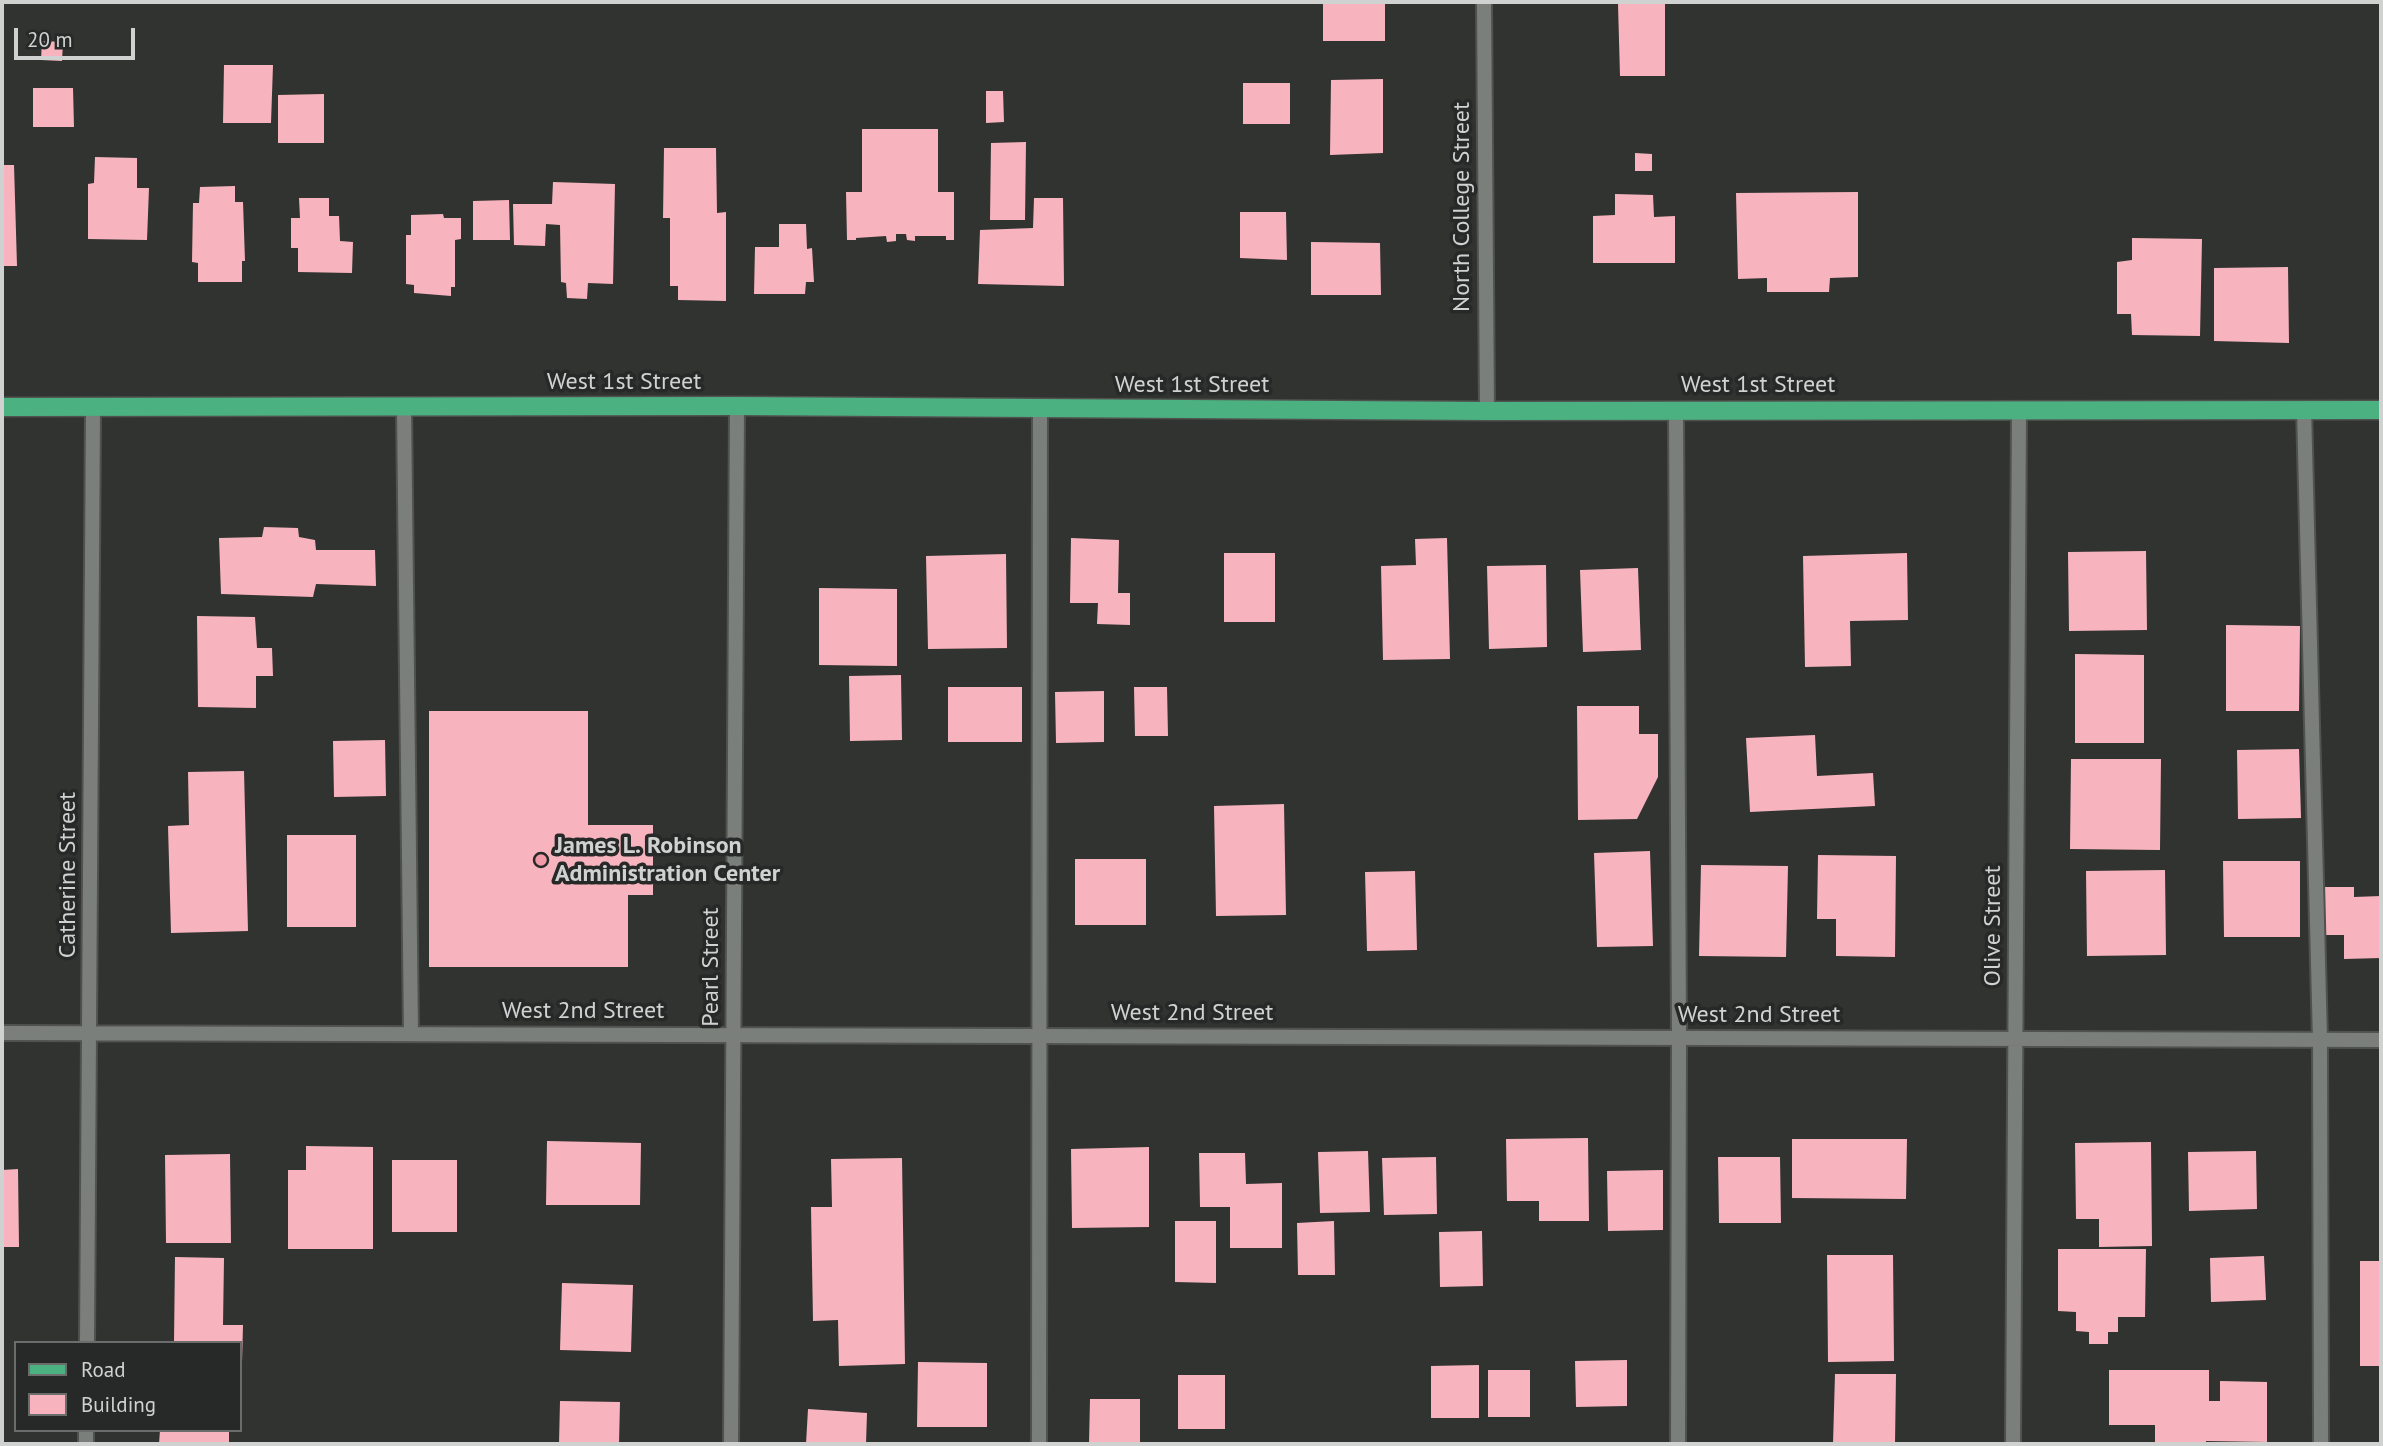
<!DOCTYPE html>
<style>
body{margin:0}
#map{position:relative;width:2383px;height:1446px;overflow:hidden;background:#313331;font-family:"PT Sans",sans-serif}
canvas{display:block}
.frame{position:absolute;inset:0;border:4px solid #d0d2d1;pointer-events:none}
.legend{position:absolute;left:14px;top:1341px;width:228px;height:91px;box-sizing:border-box;background:#272928;border:2px solid #6b6d6c;margin:0;padding:9px 12px;list-style:none;font-size:21px;color:#d0d2d1}
.legend li{display:flex;align-items:center;gap:14px;height:35px}
.legend b{width:35px;border:2px solid #6b6d6c}
.scale{position:absolute;left:14px;top:28px;width:121px;height:32px;box-sizing:border-box;border:4px solid #d0d2d1;border-top:0;padding-left:9px;font-size:21px;line-height:24px;white-space:nowrap;color:#d0d2d1;-webkit-text-stroke:5px #272928;paint-order:stroke}
</style>
<div id="map">
<canvas width="2383" height="1446"></canvas>
<div class="frame"></div>
<ul class="legend">
<li><b style="height:9px;background:#4bb180"></b>Road</li>
<li><b style="height:19px;background:#f8b4be"></b>Building</li>
</ul>
<div class="scale">20 m</div>
</div>
<script>
const g = document.querySelector('canvas').getContext('2d');
g.lineJoin = 'round';
function paint(path, color) {
  g.fillStyle = color;
  g.fill(path, 'evenodd');
}
function poly(rows) {
  const path = new Path2D();
  for (const r of rows) {
    path.moveTo(r[0], r[1]);
    for (let i = 2; i < r.length; i += 2) path.lineTo(r[i], r[i + 1]);
  }
  return path;
}
function stroke(path, color, width, dash) {
  g.strokeStyle = color;
  g.lineWidth = width;
  g.lineCap = dash ? 'butt' : 'round';
  g.setLineDash(dash || []);
  g.stroke(path);
}
function drawText(font, color, halo, rows, align = 'center') {
  g.font = font + ' "PT Sans",sans-serif';
  g.lineWidth = 7;
  g.setLineDash([]);
  g.textBaseline = 'middle';
  g.strokeStyle = halo;
  g.fillStyle = color;
  for (const [text, x, y, turn = 0] of rows) {
    g.save();
    g.translate(x, y);
    g.rotate((+turn || 0) * Math.PI / 180);
    g.textAlign = isNaN(turn) ? turn : align;
    if (halo) g.strokeText(text, 0, 0);
    g.fillText(text, 0, 0);
    g.restore();
  }
}
const building = poly([
 [1323,2,1385,2,1385,41,1323,41],
 [1574,2,1665,4,1665,76,1620,76,1618,4,1574,4],
 [42,41,63,42,62,61,41,60],
 [224,65,273,65,271,123,223,123],
 [1383,79,1383,153,1330,155,1331,80],
 [1243,83,1290,83,1290,124,1243,124],
 [33,88,73,88,74,127,33,127],
 [986,91,1003,91,1004,122,986,123],
 [324,94,324,143,278,143,278,95],
 [862,129,938,129,938,192,954,192,954,240,946,240,946,236,915,236,915,241,907,240,906,234,896,234,896,241,887,242,886,236,856,238,856,240,847,240,846,192,862,192],
 [1026,142,1025,220,990,220,991,143],
 [664,148,716,148,717,213,726,212,726,301,678,300,678,286,670,286,670,218,663,218],
 [1635,153,1652,154,1652,171,1635,171],
 [95,157,137,158,137,188,149,188,147,240,88,239,88,184,94,183],
 [2,165,14,165,17,266,2,266],
 [553,182,615,184,613,284,588,283,587,299,567,298,566,283,561,282,560,225,546,224,545,246,514,245,513,204,552,204],
 [235,186,235,202,243,202,245,261,242,261,242,282,198,282,198,263,192,262,193,203,199,203,200,187],
 [1858,192,1858,277,1830,278,1829,292,1767,292,1767,278,1738,279,1736,193],
 [1615,194,1653,195,1654,217,1675,216,1675,263,1593,263,1593,216,1615,215],
 [299,198,329,198,329,216,339,216,340,241,353,242,352,273,298,272,298,248,291,248,291,218,300,218],
 [1034,198,1063,198,1064,286,978,284,980,230,1033,228],
 [509,200,510,240,473,240,473,201],
 [1240,212,1286,212,1287,260,1240,258],
 [443,214,444,218,461,218,461,239,455,240,455,287,451,287,451,296,414,293,414,285,406,284,406,235,411,235,411,215],
 [779,224,806,224,807,249,812,248,814,282,806,282,805,294,754,294,755,247,779,247],
 [2132,238,2202,239,2200,336,2132,335,2131,314,2117,314,2117,262,2132,260],
 [1311,242,1380,243,1381,295,1311,295],
 [2288,267,2289,343,2214,341,2214,268],
 [264,527,298,528,299,537,315,540,316,550,375,550,376,586,316,584,313,597,221,594,219,538,262,537],
 [1071,538,1119,540,1118,593,1130,593,1130,625,1097,624,1098,603,1070,603],
 [1447,538,1450,659,1383,660,1381,566,1416,565,1415,539],
 [2146,551,2147,630,2069,631,2068,552],
 [1224,553,1275,553,1275,622,1224,622],
 [1907,553,1908,620,1850,621,1851,666,1805,667,1803,556],
 [1006,554,1007,648,928,649,926,556],
 [1546,565,1547,647,1489,649,1487,566],
 [1638,568,1641,650,1583,652,1580,570],
 [819,588,897,589,897,666,819,665],
 [197,616,255,617,257,648,272,648,273,676,256,676,256,708,198,707],
 [2226,625,2300,626,2299,711,2226,711],
 [2075,654,2144,655,2144,743,2075,743],
 [901,675,902,740,850,741,849,676],
 [948,687,1022,687,1022,742,948,742],
 [1134,687,1167,687,1168,736,1135,736],
 [1104,691,1104,742,1056,743,1055,692],
 [1577,706,1639,706,1639,734,1658,734,1658,777,1637,819,1578,820],
 [429,711,588,711,588,825,653,825,653,895,628,895,628,967,429,967],
 [1815,735,1817,776,1873,773,1875,806,1750,812,1746,738],
 [385,740,386,796,334,797,333,741],
 [2299,749,2301,818,2238,819,2237,750],
 [2071,759,2161,759,2160,850,2070,849],
 [244,771,248,931,171,933,168,826,189,825,188,772],
 [1284,804,1286,915,1216,916,1214,806],
 [287,835,356,835,356,927,287,927],
 [1650,851,1653,946,1597,947,1594,853],
 [1818,855,1896,856,1895,957,1836,956,1836,919,1817,919],
 [1075,859,1146,859,1146,925,1075,925],
 [2223,861,2300,861,2300,937,2224,937],
 [1701,865,1788,866,1786,957,1699,956],
 [2165,870,2166,955,2087,956,2086,871],
 [1415,871,1417,950,1367,951,1365,872],
 [2319,887,2354,887,2354,897,2381,896,2381,958,2344,959,2344,935,2320,935],
 [1588,1138,1589,1221,1539,1221,1539,1201,1507,1201,1506,1139],
 [1792,1139,1907,1139,1906,1199,1792,1198],
 [547,1141,641,1143,640,1205,546,1205],
 [2151,1142,2152,1246,2099,1247,2099,1219,2076,1219,2075,1143],
 [306,1146,373,1147,373,1249,288,1249,288,1170,306,1170],
 [1149,1147,1149,1227,1072,1228,1071,1149],
 [1368,1151,1370,1212,1320,1213,1318,1152],
 [2256,1151,2257,1209,2189,1211,2188,1152],
 [1199,1153,1245,1153,1246,1184,1282,1183,1282,1248,1230,1248,1230,1207,1200,1207],
 [230,1154,231,1243,166,1243,165,1155],
 [1436,1157,1437,1214,1384,1215,1382,1158],
 [1718,1157,1780,1157,1781,1223,1719,1223],
 [902,1158,905,1364,839,1366,838,1320,813,1321,811,1207,832,1207,831,1159],
 [392,1160,457,1160,457,1232,392,1232],
 [18,1169,19,1247,2,1247,2,1170],
 [1663,1170,1663,1230,1608,1231,1607,1171],
 [1175,1221,1216,1221,1216,1283,1175,1282],
 [1334,1221,1335,1275,1298,1275,1297,1223],
 [1482,1231,1483,1286,1440,1287,1439,1232],
 [2058,1249,2146,1249,2145,1317,2118,1317,2118,1332,2108,1332,2108,1344,2089,1344,2089,1332,2076,1331,2076,1312,2058,1311],
 [1827,1255,1893,1255,1894,1361,1828,1362],
 [2264,1256,2266,1300,2211,1302,2210,1258],
 [175,1257,224,1258,223,1325,243,1325,242,1362,240,1362,240,1343,174,1343],
 [2360,1261,2381,1261,2381,1366,2360,1366],
 [562,1283,633,1285,631,1352,560,1350],
 [1627,1360,1627,1406,1576,1407,1575,1361],
 [918,1362,987,1363,987,1427,917,1427],
 [1479,1365,1479,1418,1431,1418,1431,1366],
 [1488,1370,1530,1370,1530,1417,1488,1417],
 [2109,1370,2209,1370,2209,1401,2220,1401,2220,1381,2267,1382,2267,1442,2206,1441,2206,1444,2155,1444,2155,1425,2109,1425],
 [1835,1374,1896,1374,1895,1444,1833,1444],
 [1178,1375,1225,1375,1225,1429,1178,1429],
 [1090,1399,1140,1399,1140,1444,1089,1444],
 [560,1401,620,1402,619,1444,559,1444],
 [808,1409,867,1413,866,1444,806,1444],
 [160,1430,229,1430,229,1444,159,1444]
]);
const service = poly([
 [404,407,411,1034],
 [2304,409,2320,1040,2321,1444],
 [1676,410,1679,1038,1678,1444],
 [1039,1444,1040,408]
]);
const minor = poly([
 [1484,2,1487,411],
 [2,1033,2381,1040],
 [87,1343,93,407],
 [86,1444,86,1430],
 [2013,1444,2019,409]
]);
const tertiary = poly([
 [731,1444,737,406]
]);
const primary = poly([
 [2,407,737,406,1487,411,2381,410]
]);
const markers = [
 [541,860,7,"#f39aa8"]
];
const streetNames = [
 ["North College Street",1462,207,-90],
 ["West 1st Street",624,382],
 ["West 1st Street",1192,385],
 ["West 1st Street",1758,385],
 ["Catherine Street",68,875,-90],
 ["Olive Street",1993,926,-90],
 ["Pearl Street",711,967,-90],
 ["West 2nd Street",583,1011],
 ["West 2nd Street",1192,1013],
 ["West 2nd Street",1759,1015]
];
const poiNames = [
 ["James L. Robinson",555,846],
 ["Administration Center",555,874]
];
paint(building, '#f8b4be');
stroke(service, '#505250', 18);
stroke(minor, '#505250', 18);
stroke(tertiary, '#505250', 18);
stroke(primary, '#505250', 21);
stroke(service, '#7b7f7c', 14);
stroke(minor, '#7b7f7c', 14);
stroke(tertiary, '#7b7f7c', 14);
stroke(primary, '#4bb180', 18);
for (const [x, y, r, color] of markers) {
  const dot = new Path2D();
  dot.arc(x, y, r, 0, 2 * Math.PI);
  g.fillStyle = color;
  g.fill(dot);
  stroke(dot, '#272928', 2.5);
}
drawText('24px', '#d0d2d1', '#272928', streetNames);
drawText('bold 24px', '#d0d2d1', '#272928', poiNames, 'left');
</script>
